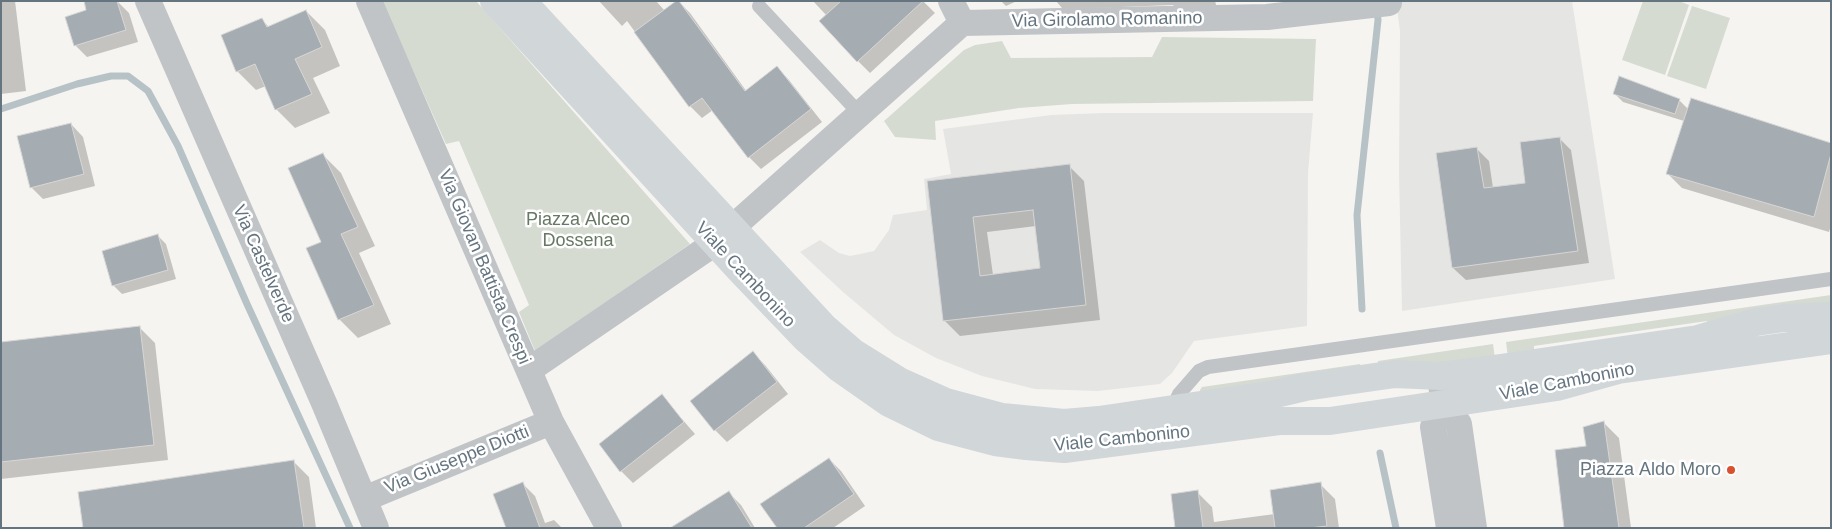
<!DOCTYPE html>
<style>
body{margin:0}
#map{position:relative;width:1832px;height:529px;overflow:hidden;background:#f5f4f1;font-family:Helvetica,sans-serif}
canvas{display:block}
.frame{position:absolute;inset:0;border:2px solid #657580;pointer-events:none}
</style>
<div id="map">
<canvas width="1832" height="529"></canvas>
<div class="frame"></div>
</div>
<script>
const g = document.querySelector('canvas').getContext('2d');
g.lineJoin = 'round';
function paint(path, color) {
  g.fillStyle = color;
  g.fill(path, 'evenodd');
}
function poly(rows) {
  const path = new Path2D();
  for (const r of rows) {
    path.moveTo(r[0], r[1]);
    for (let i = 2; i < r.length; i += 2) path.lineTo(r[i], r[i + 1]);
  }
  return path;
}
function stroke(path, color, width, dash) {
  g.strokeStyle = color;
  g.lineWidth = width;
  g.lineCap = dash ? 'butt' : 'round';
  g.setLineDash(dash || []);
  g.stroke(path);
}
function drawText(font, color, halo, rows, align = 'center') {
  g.font = font + ' Helvetica,sans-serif';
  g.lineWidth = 5;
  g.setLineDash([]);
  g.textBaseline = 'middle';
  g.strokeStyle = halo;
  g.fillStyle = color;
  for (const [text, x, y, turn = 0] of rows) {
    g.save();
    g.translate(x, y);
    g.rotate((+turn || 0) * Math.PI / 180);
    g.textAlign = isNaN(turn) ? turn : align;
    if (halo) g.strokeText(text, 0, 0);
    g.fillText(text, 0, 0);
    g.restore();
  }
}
const built = poly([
 [1396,1,1572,1,1615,279,1402,311,1399,173,1400,31],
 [1104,113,1313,113,1308,173,1307,326,1194,341,1172,373,1160,384,1098,391,1035,389,982,376,936,358,894,335,843,292,800,252,820,240,839,253,850,256,874,251,889,230,893,215,927,210,924,179,951,174,943,129,1051,115]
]);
const green = poly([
 [382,1,476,1,690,244,535,351,519,312,529,305,459,141,446,144],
 [1643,1,1679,1,1689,5,1665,75,1622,60],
 [1692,6,1730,18,1706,89,1667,76],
 [1162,37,1316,39,1313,101,1072,104,1019,108,935,121,936,140,895,137,884,121,964,50,975,45,1002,41,1011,58,1152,57],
 [1831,295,1831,303,1709,328,1707,321,1534,346,1534,354,1508,358,1506,342],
 [1493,344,1495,359,1378,368,1378,361],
 [1360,364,1361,370,1200,393,1200,390,1202,387]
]);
const shadow = poly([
 [1,1,15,1,26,91,1,94],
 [117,1,129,13,138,42,87,57,75,45],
 [599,1,656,1,665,11,678,1,690,13,747,92,777,68,789,80,822,122,761,169,749,157,713,110,702,118,690,106,627,21,622,26],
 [813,1,923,1,935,13,870,73,858,61,827,16],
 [1001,1,1017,1,1006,6],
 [1056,1,1215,1,1217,8,1183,15,1173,5,1096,8,1068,15],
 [306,11,325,30,340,66,313,78,330,113,295,128,276,109,266,86,256,90,237,71,262,20,269,27],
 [1619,78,1680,101,1688,109,1831,144,1831,225,1829,232,1682,188,1667,173,1684,121,1623,102,1615,94],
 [71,124,83,137,95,186,43,199,31,187],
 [1559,138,1571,150,1589,263,1466,280,1453,268,1477,149,1489,161,1493,188,1527,184],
 [322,154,341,173,375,246,359,253,391,324,358,338,339,319,323,242],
 [1069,166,1084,181,1100,320,960,336,945,321,928,182],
 [1036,226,1041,269,993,275,987,232],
 [158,236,166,244,176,279,122,294,114,286,104,252],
 [140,328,155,343,168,460,1,479,1,343],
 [753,353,765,365,788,394,727,442,715,430,692,401],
 [662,396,695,434,633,483,621,471],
 [1604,423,1619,438,1631,528,1565,528,1587,448],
 [829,459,841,471,865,506,833,528,778,528],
 [294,462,309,477,316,528,84,528],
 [523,484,535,496,545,523,554,520,562,528,507,528],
 [1320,484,1335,499,1339,528,1175,528,1197,492,1212,507,1214,522,1275,514],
 [729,493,741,505,755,528,672,528]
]);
const stream = poly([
 [1,109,77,84,111,76,128,76,148,91,178,146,247,304,350,528],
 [1362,309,1357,215,1378,20,1377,9],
 [1380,453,1396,528]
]);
const building = poly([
 [84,1,117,1,126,30,74,46,65,17,86,10,84,1],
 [676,1,679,1,745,91,777,66,811,109,748,158,702,98,689,107,634,32,676,1],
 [841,1,923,1,857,62,819,21,841,1],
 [306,10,322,47,295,59,312,94,275,110,255,64,236,72,221,35,262,18,267,27,306,10],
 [1619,76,1680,99,1675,114,1613,94,1619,76],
 [1691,98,1831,143,1831,154,1814,217,1666,174,1691,98],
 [71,123,84,174,30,188,17,136,71,123],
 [1560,137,1578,251,1452,268,1436,153,1477,147,1484,188,1525,183,1520,142,1560,137],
 [323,153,358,227,341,234,374,305,338,320,306,248,321,242,288,168,323,153],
 [1070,164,1086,305,943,321,927,181,1070,164],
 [1033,210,1040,268,980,276,973,217,1033,210],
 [158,234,168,270,112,286,102,251,158,234],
 [140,326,154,445,1,462,1,342,140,326],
 [753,351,777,382,714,431,690,401,753,351],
 [662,394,684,422,620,472,599,444,662,394],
 [1604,421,1619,528,1564,528,1555,450,1586,446,1583,427,1604,421],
 [829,458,854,494,804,528,777,528,760,504,829,458],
 [294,460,304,528,83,528,78,492,294,460],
 [523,482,540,528,506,528,493,494,523,482],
 [1321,482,1327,526,1309,528,1275,528,1270,490,1321,482],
 [1198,490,1203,528,1175,528,1171,494,1198,490],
 [729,491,752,528,670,528,729,491]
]);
const lane = poly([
 [759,6,860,114],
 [1172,410,1179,394,1199,371,1208,367,1831,279]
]);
const street = poly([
 [148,1,324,403,376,528],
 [369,1,551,422,609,528],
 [951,1,962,23],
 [529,370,715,243,962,23,1267,17,1389,3],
 [1441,385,1444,403,1459,424,1474,528],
 [1444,403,1436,417,1433,427,1449,528],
 [364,499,551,422]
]);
const secondary = poly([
 [494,1,739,269,806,339,839,368,889,403,938,427,995,442,1026,446,1064,449,1279,421,1330,421,1557,387,1618,370,1831,340],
 [522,1,824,327,854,353,899,381,946,402,1002,417,1064,423,1099,420,1275,394,1305,387,1395,374,1440,376,1502,368,1698,339,1756,322,1784,318,1831,316]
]);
const markers = [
 [1731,470,5,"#d9502d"]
];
const streetNames = [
 ["Via Girolamo Romanino",1107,20,-1],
 ["Via Castelverde",263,264,66],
 ["Via Giovan Battista Crespi",484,267,67],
 ["Viale Cambonino",745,275,47],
 ["Viale Cambonino",1567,382,-11],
 ["Viale Cambonino",1122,439,-6],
 ["Via Giuseppe Diotti",457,460,-22]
];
const parkNames = [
 ["Piazza Alceo",578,220],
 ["Dossena",578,241]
];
const poiNames = [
 ["Piazza Aldo Moro",1721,470]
];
paint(built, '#e5e6e4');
paint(green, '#d6dbd2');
paint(shadow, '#0003');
stroke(stream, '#b7c2c6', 7);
paint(building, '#a5adb2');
stroke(building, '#d6d6d4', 1);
stroke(lane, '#c0c4c7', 14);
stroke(street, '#c0c4c7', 26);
stroke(secondary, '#d1d6d9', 28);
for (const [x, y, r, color] of markers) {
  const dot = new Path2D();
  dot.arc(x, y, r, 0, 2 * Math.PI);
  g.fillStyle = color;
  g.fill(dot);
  stroke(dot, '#fff', 2);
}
drawText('18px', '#657580', '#fff', streetNames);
drawText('18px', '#687864', '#fff', parkNames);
drawText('18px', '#657580', '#fff', poiNames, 'right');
</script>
